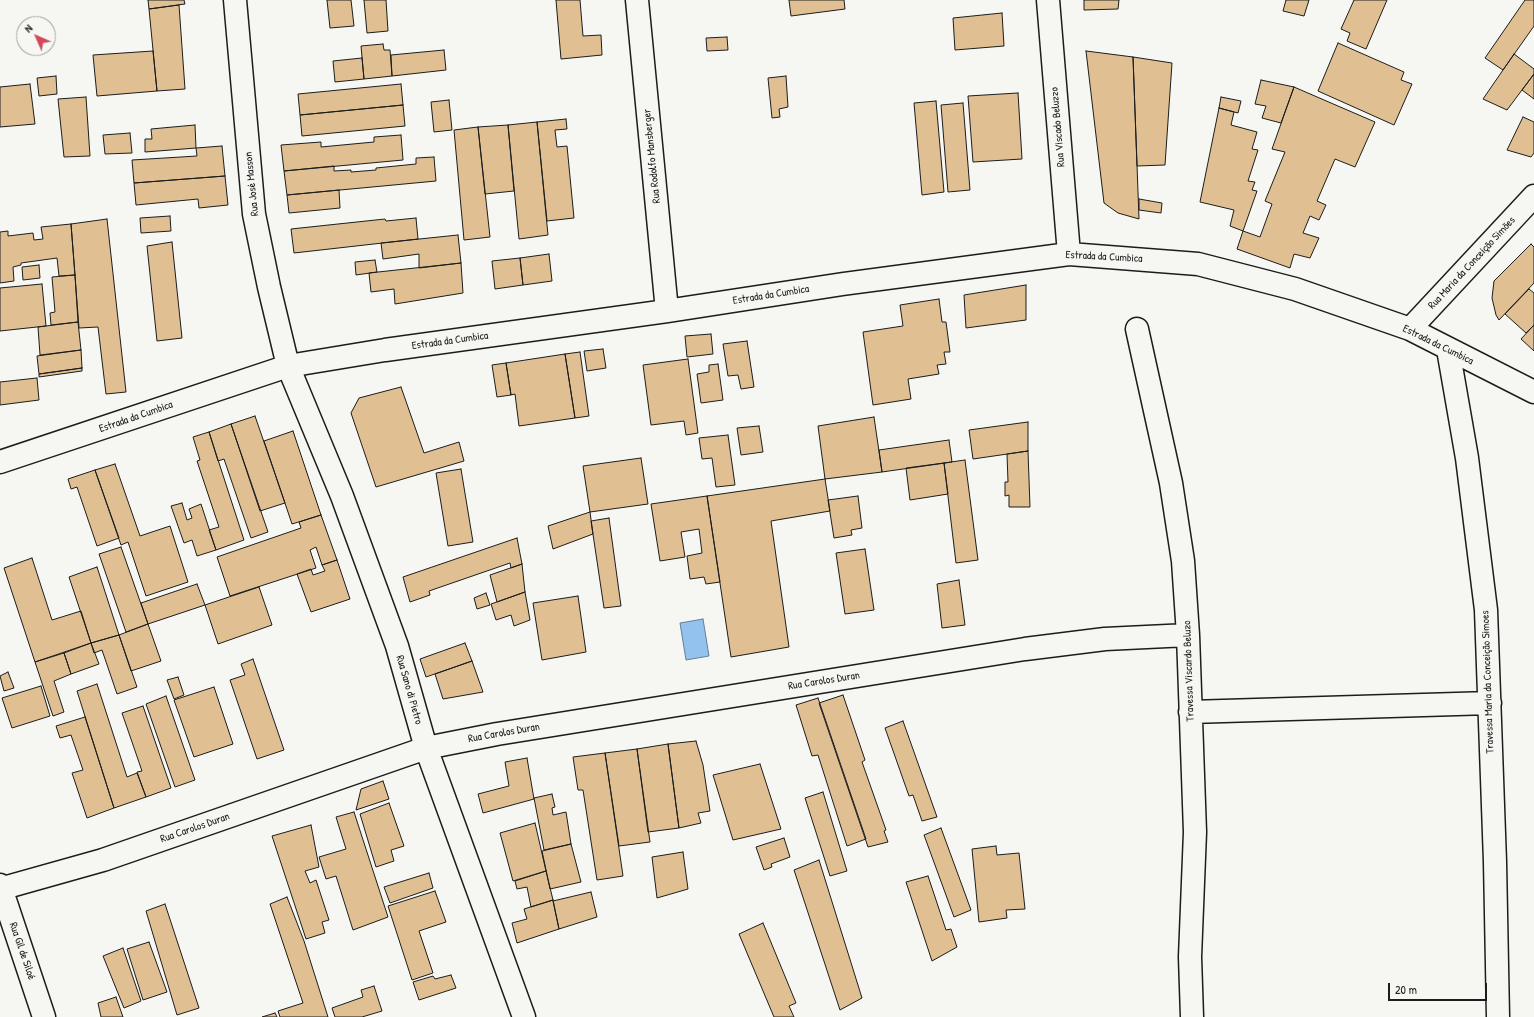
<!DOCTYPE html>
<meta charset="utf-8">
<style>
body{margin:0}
#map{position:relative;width:1534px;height:1017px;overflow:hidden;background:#f6f6f2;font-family:"Patrick Hand",sans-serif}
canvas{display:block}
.north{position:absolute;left:16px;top:16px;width:40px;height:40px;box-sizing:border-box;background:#f6f6f2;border:1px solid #9f9f9c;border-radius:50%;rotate:315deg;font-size:11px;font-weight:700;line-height:16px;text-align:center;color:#1c1c1c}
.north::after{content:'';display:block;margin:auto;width:14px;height:18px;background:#d1495b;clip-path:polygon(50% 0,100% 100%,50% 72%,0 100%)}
.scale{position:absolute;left:1388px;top:983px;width:99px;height:18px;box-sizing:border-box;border:2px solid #1c1c1c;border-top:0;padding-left:5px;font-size:12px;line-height:14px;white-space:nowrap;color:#1c1c1c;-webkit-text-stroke:3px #f6f6f2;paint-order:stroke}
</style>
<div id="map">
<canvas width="1534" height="1017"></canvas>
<div class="north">N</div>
<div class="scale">20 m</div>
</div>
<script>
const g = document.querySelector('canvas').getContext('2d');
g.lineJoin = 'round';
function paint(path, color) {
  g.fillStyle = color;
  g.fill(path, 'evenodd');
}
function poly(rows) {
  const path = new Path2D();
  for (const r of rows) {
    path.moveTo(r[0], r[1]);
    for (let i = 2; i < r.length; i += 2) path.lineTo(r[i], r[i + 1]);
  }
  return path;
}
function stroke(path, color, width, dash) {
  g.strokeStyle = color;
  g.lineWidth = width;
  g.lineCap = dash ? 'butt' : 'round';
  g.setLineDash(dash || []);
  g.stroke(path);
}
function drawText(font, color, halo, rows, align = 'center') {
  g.font = font + ' "Patrick Hand",sans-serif';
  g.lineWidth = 4;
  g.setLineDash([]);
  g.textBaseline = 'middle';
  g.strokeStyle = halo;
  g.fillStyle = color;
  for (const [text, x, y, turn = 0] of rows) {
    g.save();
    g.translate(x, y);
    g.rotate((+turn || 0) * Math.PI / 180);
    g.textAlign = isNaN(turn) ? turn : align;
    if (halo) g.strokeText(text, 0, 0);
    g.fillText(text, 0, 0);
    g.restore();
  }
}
const water = poly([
 [703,619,709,656,686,660,680,623,703,619]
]);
const building = poly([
 [148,0,184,0,185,4,149,9,148,0],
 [327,0,351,0,354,26,330,28,327,0],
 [364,0,386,0,388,31,367,33,364,0],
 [556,0,580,0,583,36,601,35,602,55,561,59,556,0],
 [789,0,844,0,845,9,791,16,789,0],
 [1084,0,1119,0,1118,9,1084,10,1084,0],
 [1286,0,1309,0,1304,16,1283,11,1286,0],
 [1354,0,1387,0,1366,49,1347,41,1350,33,1341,29,1354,0],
 [1525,0,1534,0,1534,26,1503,70,1485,58,1525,0],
 [179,5,185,89,157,91,149,9,179,5],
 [1002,13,1004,46,955,50,953,18,1002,13],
 [727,37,728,50,707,51,706,38,727,37],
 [1338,43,1404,72,1401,80,1412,84,1394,125,1318,91,1338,43],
 [383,44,384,50,390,50,392,76,364,79,361,46,383,44],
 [444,50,446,70,392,76,391,55,444,50],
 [153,51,157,91,97,96,93,55,153,51],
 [1086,51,1133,57,1139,219,1118,213,1104,203,1086,51],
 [1514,54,1534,69,1534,74,1507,110,1483,99,1514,54],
 [1133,57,1172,63,1165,165,1137,166,1133,57],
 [362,58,364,79,335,82,333,61,362,58],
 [1534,74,1534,99,1522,90,1534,74],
 [56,76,57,94,39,96,37,78,56,76],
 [786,76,788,107,779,109,780,117,772,118,768,78,786,76],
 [1261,80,1294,87,1281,123,1262,118,1266,106,1255,104,1261,80],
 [30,84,35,124,0,127,0,87,30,84],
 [401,84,403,105,300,115,298,94,401,84],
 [1294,87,1375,122,1355,167,1335,159,1317,201,1326,205,1319,220,1310,216,1303,233,1319,238,1310,258,1294,254,1290,268,1237,249,1243,231,1260,237,1272,204,1265,201,1285,152,1272,149,1294,87],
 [1018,93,1022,159,973,162,968,96,1018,93],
 [86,97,90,156,64,157,58,99,86,97],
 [1221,97,1241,101,1238,113,1219,108,1221,97],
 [449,100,452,130,434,132,431,102,449,100],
 [936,101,944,192,922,195,914,103,936,101],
 [963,103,970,190,948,192,941,105,963,103],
 [403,105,405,126,302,136,300,115,403,105],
 [1219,108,1234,112,1231,125,1257,132,1252,149,1258,150,1248,181,1255,182,1252,190,1257,191,1243,231,1230,226,1234,210,1200,202,1219,108],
 [1523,117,1534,122,1534,153,1531,157,1507,150,1523,117],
 [566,119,567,129,555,130,557,147,567,146,574,218,547,221,537,122,566,119],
 [537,122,548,235,519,239,508,125,537,122],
 [195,125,196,148,145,152,145,139,152,139,151,129,195,125],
 [508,125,514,191,485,194,478,127,508,125],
 [478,127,490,237,464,240,454,130,478,127],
 [130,133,132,153,105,154,103,135,130,133],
 [401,135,403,160,284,171,281,145,321,142,321,147,374,142,374,137,401,135],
 [222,146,225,176,134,183,132,160,197,156,196,148,222,146],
 [434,157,436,181,287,195,284,171,334,166,334,171,351,170,351,172,376,170,376,168,416,164,416,158,434,157],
 [225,176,228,205,199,208,198,199,136,205,134,183,225,176],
 [339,190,340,208,289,213,287,195,339,190],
 [1139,199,1162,203,1161,213,1139,210,1139,199],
 [170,216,171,231,141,233,140,218,170,216],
 [416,218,418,239,294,253,291,229,385,219,386,221,416,218],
 [107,219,126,392,106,394,98,327,79,328,71,224,107,219],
 [71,224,75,275,59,276,57,258,21,263,21,265,13,267,14,281,0,283,0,232,8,231,8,236,33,233,34,240,43,239,41,227,71,224],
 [458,235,461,263,419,268,419,254,383,259,381,243,458,235],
 [172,242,182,338,157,341,147,246,172,242],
 [1531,244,1534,247,1534,283,1499,320,1496,315,1492,298,1494,281,1531,244],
 [549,254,552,281,523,285,520,258,549,254],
 [520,258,523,285,495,289,492,261,520,258],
 [375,260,377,272,356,275,355,262,375,260],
 [461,263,463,293,395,304,394,289,371,292,369,273,461,263],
 [39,265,40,278,23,280,22,267,39,265],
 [75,275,78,322,51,325,50,313,55,312,52,277,75,275],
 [42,284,46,326,0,331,0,288,42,284],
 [1026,285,1026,320,966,328,964,295,1026,285],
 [1529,289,1534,293,1534,325,1526,333,1505,314,1529,289],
 [939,299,942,322,946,322,950,352,944,352,946,364,937,365,939,374,908,379,911,399,873,405,863,332,903,326,900,305,939,299],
 [78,322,81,350,40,355,38,327,78,322],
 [1534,325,1534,351,1521,339,1534,325],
 [711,334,713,354,687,357,685,336,711,334],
 [747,341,754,387,741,389,738,375,728,376,723,344,747,341],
 [603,349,606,368,587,371,584,351,603,349],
 [81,350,82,368,39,374,37,356,81,350],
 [580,352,589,416,575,418,565,354,580,352],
 [565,354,575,418,519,426,515,394,511,395,506,363,565,354],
 [688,359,698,433,686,435,684,421,651,425,643,365,688,359],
 [506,363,511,395,497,397,492,365,506,363],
 [718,364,723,400,701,403,697,374,709,372,709,365,718,364],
 [82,368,82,371,39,377,39,374,82,368],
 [37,378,39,400,0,405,0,382,37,378],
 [401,387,424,453,459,442,464,461,376,487,351,413,359,398,401,387],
 [255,416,285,503,260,511,231,424,255,416],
 [874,417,882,472,825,479,818,426,874,417],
 [1028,422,1028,451,973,459,969,430,1028,422],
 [231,424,268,532,251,538,224,459,218,461,209,432,231,424],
 [759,426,763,452,741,455,737,428,759,426],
 [293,431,321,515,292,524,264,441,293,431],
 [209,432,244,540,216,550,209,530,219,527,197,461,200,460,193,437,209,432],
 [728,435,735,485,716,487,712,458,702,459,699,438,728,435],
 [949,440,952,462,882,472,879,450,949,440],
 [1028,451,1030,507,1009,507,1009,495,1005,496,1005,482,1008,482,1007,454,1028,451],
 [641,458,648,504,590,512,583,466,641,458],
 [965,460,978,560,956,563,944,463,965,460],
 [944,463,948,494,910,500,906,468,944,463],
 [115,464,140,536,170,526,188,582,146,596,128,542,121,545,95,470,115,464],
 [461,469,473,542,448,546,436,473,461,469],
 [95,470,119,538,97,546,77,487,71,489,68,479,95,470],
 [825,479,830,511,771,521,789,647,731,657,707,496,825,479],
 [707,496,720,582,706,584,704,577,690,579,687,556,702,553,699,529,681,532,685,557,660,561,651,504,707,496],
 [858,496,862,528,851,530,852,535,834,538,828,500,858,496],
 [182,503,187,520,192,518,189,509,201,504,216,550,197,556,192,540,184,543,171,506,182,503],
 [590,512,593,534,553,549,548,526,590,512],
 [321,515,337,560,322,565,316,547,310,550,316,568,230,596,217,557,301,528,299,522,321,515],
 [609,518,621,606,604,608,591,521,609,518],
 [517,538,522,564,511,568,510,563,429,591,430,595,410,602,403,577,517,538],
 [121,547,148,624,126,632,99,554,121,547],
 [865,549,874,610,845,614,836,553,865,549],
 [32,558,52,620,81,611,91,643,35,662,4,568,32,558],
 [337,560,350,599,311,612,297,574,311,569,313,575,325,571,322,565,337,560],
 [522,564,525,592,497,602,490,575,522,564],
 [97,567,119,635,91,643,69,577,97,567],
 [959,580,965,625,942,628,937,584,959,580],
 [197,584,205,605,148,624,141,603,197,584],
 [259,587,272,625,218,644,205,605,259,587],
 [525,592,530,620,514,626,511,615,496,620,491,604,525,592],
 [486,593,490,605,477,609,474,598,486,593],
 [578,596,586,652,542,660,533,603,578,596],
 [148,624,161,661,131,671,119,635,148,624],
 [119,635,137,687,117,694,102,650,94,653,91,643,119,635],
 [91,643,99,664,71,674,64,653,91,643],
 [465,643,472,661,426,677,420,659,465,643],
 [64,653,71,674,54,681,64,712,53,716,35,662,64,653],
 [253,659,284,750,257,759,230,680,245,675,241,664,253,659],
 [472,661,483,692,443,699,435,674,472,661],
 [8,672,14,688,4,691,0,676,8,672],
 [178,677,184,695,174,699,167,680,178,677],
 [97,684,127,777,137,773,146,797,114,808,77,691,97,684],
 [41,686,50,716,12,728,2,698,41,686],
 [214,687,233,744,194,757,174,700,214,687],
 [843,695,865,760,862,762,886,830,884,831,888,842,868,847,819,703,843,695],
 [166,696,195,780,175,787,146,704,166,696],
 [818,698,866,839,847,846,818,755,812,756,796,705,818,698],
 [143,706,171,788,146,797,137,772,142,771,122,713,143,706],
 [85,717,114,808,87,818,72,773,83,770,71,735,60,738,56,726,85,717],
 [903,721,937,817,922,821,913,795,909,796,885,728,903,721],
 [696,741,703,765,710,811,698,813,701,823,679,828,668,744,696,741],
 [668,744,679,828,648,832,637,749,668,744],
 [637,749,650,842,619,846,605,753,637,749],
 [605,753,623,876,597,880,583,790,578,790,573,757,605,753],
 [527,758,534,799,483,813,478,794,509,786,505,762,527,758],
 [760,764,781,829,733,840,713,775,760,764],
 [383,781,389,799,356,810,361,789,383,781],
 [823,792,847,871,830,876,805,798,823,792],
 [552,794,555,807,552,808,553,815,566,812,571,844,544,850,534,798,552,794],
 [389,803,404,846,391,850,394,861,376,867,360,814,389,803],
 [354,812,388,917,353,930,336,876,326,879,319,857,346,849,336,817,354,812],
 [535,823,546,871,513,881,500,833,535,823],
 [311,825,319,867,305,871,310,883,316,880,329,920,322,922,325,933,306,939,272,836,311,825],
 [941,828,971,910,954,917,924,835,941,828],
 [784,838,790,857,771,864,772,867,764,870,756,847,784,838],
 [571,844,581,882,550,889,542,851,571,844],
 [996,846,997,855,1019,853,1025,909,1006,910,1007,918,979,922,972,849,996,846],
 [683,852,688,889,657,898,652,857,683,852],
 [819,860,862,998,840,1010,794,870,819,860],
 [546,871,553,900,531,907,527,887,517,889,515,881,546,871],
 [429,873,433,888,390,903,384,887,429,873],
 [928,876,946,930,951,929,957,947,932,961,906,882,928,876],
 [435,891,446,922,419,931,433,973,412,980,388,906,435,891],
 [591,892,597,917,559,929,553,901,591,892],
 [287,897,304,941,328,1017,280,1017,278,1011,303,1003,270,904,287,897],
 [553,900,559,929,517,943,512,923,527,919,524,909,553,900],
 [165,904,199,1008,177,1015,146,911,165,904],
 [763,923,796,1003,789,1006,794,1017,774,1017,739,934,763,923],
 [149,942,167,992,143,1000,127,949,149,942],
 [123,948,141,1001,124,1008,103,956,123,948],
 [451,975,456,988,419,1000,413,982,433,976,435,979,451,975],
 [374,986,382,1011,362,1017,335,1017,332,1008,363,997,361,990,374,986],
 [116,997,123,1017,101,1017,98,1003,116,997],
 [275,1013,277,1017,262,1017,275,1013]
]);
const street = poly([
 [235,0,254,214,269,287,288,366,342,496,397,646,426,748,524,1017],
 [637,0,667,311],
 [1048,0,1069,254],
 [1137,329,1171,483,1183,561,1188,635,1195,832,1190,957,1192,1017],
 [1410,329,1534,196],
 [1448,349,1467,458,1486,610,1495,862,1498,1017],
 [0,462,288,366,385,350,667,311,843,284,1069,254,1198,264,1295,289,1410,329,1534,392],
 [1190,712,1490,703],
 [0,885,44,1017],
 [0,889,103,860,426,748,497,734,1025,649,1105,639,1188,635]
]);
const streetNames = [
 ["Rua Viscado Beluzzo",1058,127,-95],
 ["Rua Rodolfo Mansberger",652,156,-96],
 ["Rua José Masson",252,184,-96],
 ["Estrada da Cumbica",1104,257,3],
 ["Rua Maria da Conceição Simões",1472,263,-47],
 ["Estrada da Cumbica",771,295,-9],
 ["Estrada da Cumbica",450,341,-8],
 ["Estrada da Cumbica",1438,345,26],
 ["Estrada da Cumbica",136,417,-19],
 ["Travessa Viscardo Beluzo",1189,671,-92],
 ["Rua Carolos Duran",824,681,-9],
 ["Travessa Maria da Conceição Simoes",1488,682,-92],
 ["Rua Sano di Pietro",409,690,74],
 ["Rua Carolos Duran",504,733,-10],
 ["Rua Carolos Duran",195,828,-19],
 ["Rua Gil de Siloé",22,951,71]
];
paint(water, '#92c2ed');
stroke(water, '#638099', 1);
paint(building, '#e0c092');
stroke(building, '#1c1c1c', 1);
stroke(street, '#1c1c1c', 25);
stroke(street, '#f6f6f2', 22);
drawText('11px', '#1c1c1c', '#f6f6f2', streetNames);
</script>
